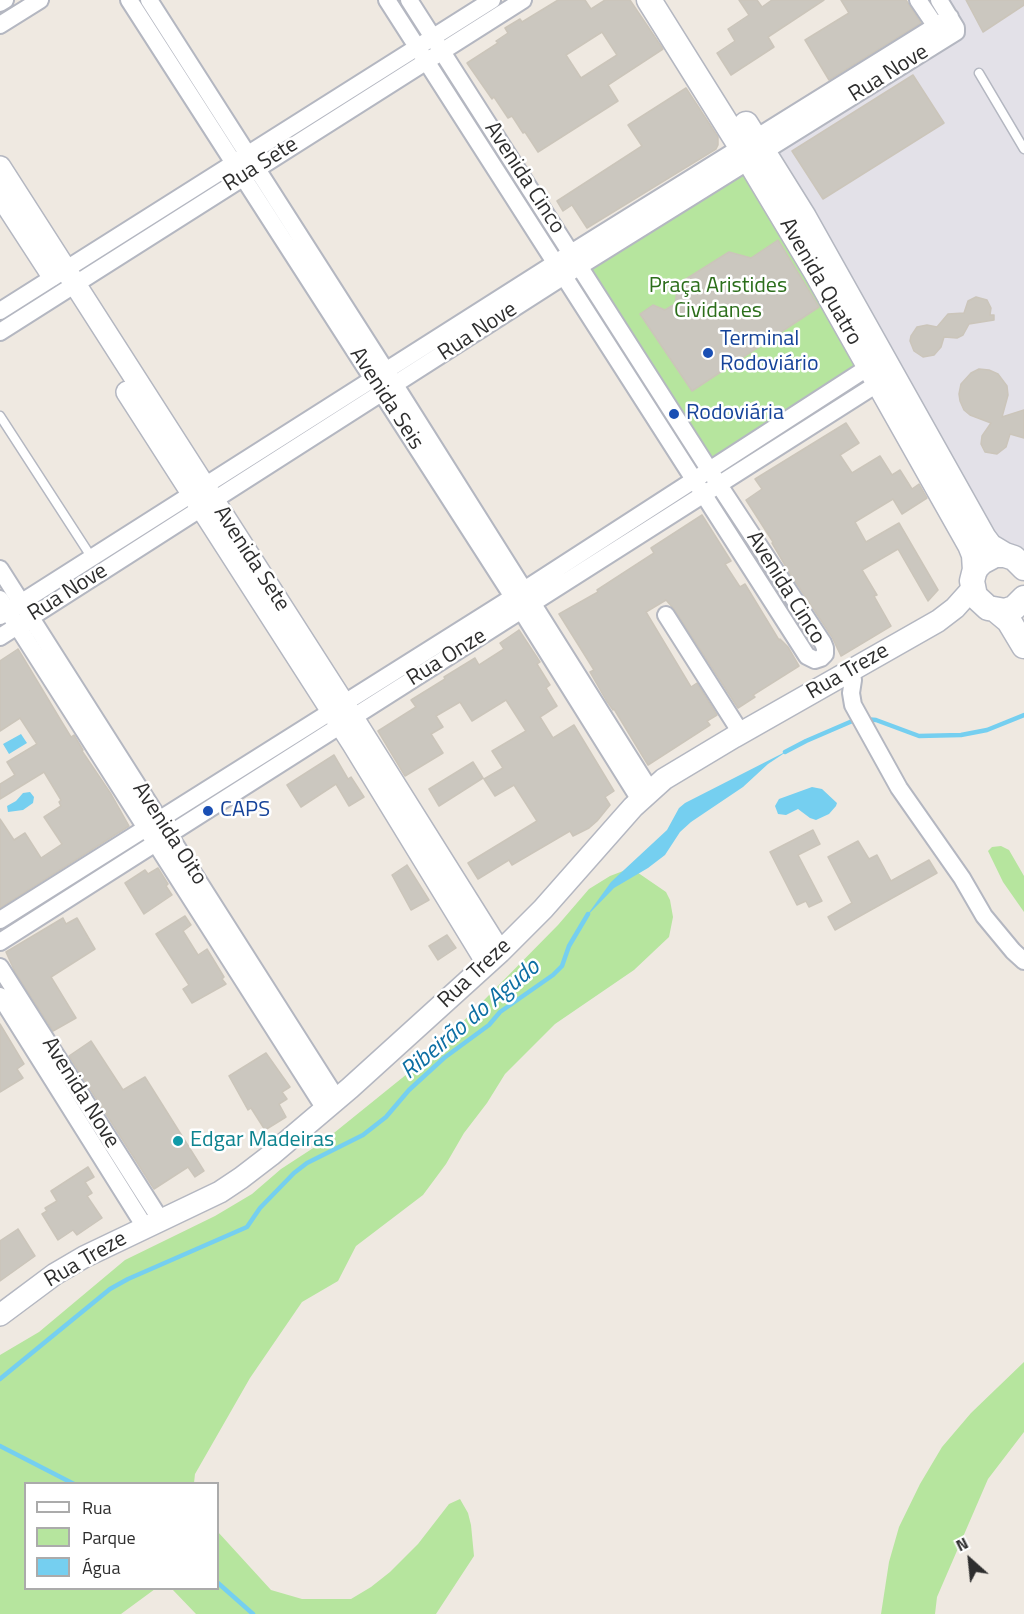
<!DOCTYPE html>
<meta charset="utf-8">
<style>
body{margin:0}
#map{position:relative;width:1024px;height:1614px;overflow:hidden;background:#efe9e1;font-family:"Titillium Web",sans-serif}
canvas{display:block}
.legend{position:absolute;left:24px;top:1482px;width:195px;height:108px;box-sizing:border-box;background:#fff;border:2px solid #ababab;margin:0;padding:8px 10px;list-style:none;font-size:18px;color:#2e2e2e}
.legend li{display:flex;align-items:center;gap:12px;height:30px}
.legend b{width:30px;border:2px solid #ababab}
.north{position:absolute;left:940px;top:1530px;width:60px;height:60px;-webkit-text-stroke:4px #fff;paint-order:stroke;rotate:333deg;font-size:16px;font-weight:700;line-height:24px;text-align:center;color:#2e2e2e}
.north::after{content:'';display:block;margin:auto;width:21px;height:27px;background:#2e2e2e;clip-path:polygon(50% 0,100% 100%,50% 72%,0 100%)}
</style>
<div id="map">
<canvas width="1024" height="1614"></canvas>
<ul class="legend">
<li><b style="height:8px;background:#fff"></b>Rua</li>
<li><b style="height:16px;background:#b6e59e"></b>Parque</li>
<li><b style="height:16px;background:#75cff0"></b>Água</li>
</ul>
<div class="north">N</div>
</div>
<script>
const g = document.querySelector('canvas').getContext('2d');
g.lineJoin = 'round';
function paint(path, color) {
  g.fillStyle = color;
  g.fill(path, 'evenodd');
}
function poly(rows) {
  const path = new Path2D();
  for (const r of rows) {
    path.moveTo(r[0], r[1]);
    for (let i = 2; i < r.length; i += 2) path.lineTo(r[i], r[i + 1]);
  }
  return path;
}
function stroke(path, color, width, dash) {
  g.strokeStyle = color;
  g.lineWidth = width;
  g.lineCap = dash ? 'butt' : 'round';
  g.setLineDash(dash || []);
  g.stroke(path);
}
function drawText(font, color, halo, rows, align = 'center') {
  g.font = font + ' "Titillium Web",sans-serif';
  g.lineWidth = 5;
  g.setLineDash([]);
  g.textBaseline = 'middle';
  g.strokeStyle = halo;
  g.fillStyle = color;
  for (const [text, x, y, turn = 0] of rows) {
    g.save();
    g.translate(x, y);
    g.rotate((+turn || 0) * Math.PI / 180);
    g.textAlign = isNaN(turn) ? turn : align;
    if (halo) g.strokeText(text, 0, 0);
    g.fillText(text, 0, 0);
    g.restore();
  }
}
const industrial = poly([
 [940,0,1024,0,1024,557,1006,552,765,153,956,32]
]);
const green = poly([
 [749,161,868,367,709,470,580,267],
 [1001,846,1009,850,1024,876,1024,912,1003,882,988,851,992,847],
 [631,868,666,892,670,900,673,917,669,937,634,970,555,1024,505,1074,487,1103,464,1133,446,1164,423,1195,356,1246,338,1281,302,1302,250,1378,195,1474,194,1483,26,1484,26,1588,155,1589,121,1614,0,1614,0,1355,39,1332,125,1260,215,1216,252,1194,281,1169,324,1141,428,1057,558,925,589,889,610,876],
 [1024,1362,1024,1432,988,1479,937,1597,935,1614,881,1614,889,1562,899,1527,920,1484,942,1447,971,1413],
 [460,1499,468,1513,471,1525,474,1556,436,1614,196,1614,172,1589,218,1588,218,1532,271,1590,302,1599,351,1599,371,1587,390,1572,418,1544,449,1504]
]);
const water = poly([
 [21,734,27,743,9,754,3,744],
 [789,750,768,764,743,787,691,822,680,832,665,855,648,868,614,888,585,918,611,882,667,830,679,808,685,803],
 [812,787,822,789,837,803,836,806,829,814,816,820,810,818,798,809,786,815,778,814,775,806,779,799],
 [30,792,34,797,33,803,23,810,8,812,7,806,16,801,23,793]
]);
const stream = poly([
 [865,719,876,720,919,736,961,735,987,730,1024,715],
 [785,752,806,741,857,719],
 [0,1379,110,1289,128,1279,247,1227,260,1208,294,1173,307,1163,363,1135,386,1117,409,1090,444,1058,489,1025,500,1012,553,975,562,966,569,946,588,914],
 [0,1446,74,1484],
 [218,1583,253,1614]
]);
const building = poly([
 [558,0,585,0,591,9,605,0,630,0,663,49,608,85,618,101,538,152,525,132,523,133,512,116,508,118,494,97,492,99,467,63,498,43,496,41,508,33,505,28,520,19,522,22,558,0],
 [602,32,617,55,581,78,566,55,602,32],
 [739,0,757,0,762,7,772,0,824,0,768,37,774,47,731,75,717,53,735,41,728,29,749,15,739,0],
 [841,0,906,0,921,23,829,80,805,40,849,13,841,0],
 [966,0,1024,0,1024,5,983,32,966,0],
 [913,75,944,123,823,199,792,151,913,75],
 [686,88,718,137,718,145,716,149,587,228,572,205,563,211,557,201,642,146,628,125,686,88],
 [778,240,819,307,692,391,640,314,653,305,665,310,675,304,678,284,729,252,751,258,778,240],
 [976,297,987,300,991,308,990,315,994,315,994,320,969,324,963,335,957,338,944,337,941,347,934,355,923,357,914,351,910,341,911,336,917,327,927,325,937,327,948,314,964,313,968,301,976,297],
 [979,369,989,370,998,374,1007,386,1008,395,1002,417,1024,410,1024,438,1010,434,1006,447,997,454,985,452,981,444,982,436,991,423,970,415,964,410,960,401,959,394,961,384,971,373,979,369],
 [846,423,859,443,840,455,852,473,880,456,892,475,900,470,912,489,919,484,927,498,902,514,893,499,855,522,866,542,899,523,938,590,928,601,898,549,862,570,877,595,874,596,891,626,841,656,832,637,789,572,772,543,773,542,746,500,762,489,755,479,846,423],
 [702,515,731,561,725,564,740,587,745,584,779,640,780,639,788,647,799,666,753,695,755,697,738,708,674,609,666,600,646,612,691,687,697,683,717,715,707,721,710,725,648,765,614,709,613,710,606,700,590,672,594,670,559,614,598,592,597,590,654,553,651,548,702,515],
 [519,630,540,662,537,664,550,685,546,688,557,706,540,717,553,738,574,725,614,791,605,797,610,805,597,821,589,828,573,836,570,831,512,865,509,860,478,879,468,863,537,821,514,785,495,796,484,779,503,768,492,751,526,731,506,700,472,721,460,702,436,716,443,727,431,734,443,753,405,776,378,731,416,707,411,700,445,679,444,677,475,658,479,665,504,649,500,643,519,630],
 [18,649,60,719,71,737,74,735,83,750,82,751,111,794,129,826,0,908,0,819,14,840,25,833,41,858,62,844,44,817,61,806,59,802,61,800,44,772,0,799,0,784,15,775,7,762,37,744,20,718,0,731,0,661,18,649],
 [334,755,348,779,351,777,364,797,349,806,336,784,301,807,287,785,334,755],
 [473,762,483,778,439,806,429,789,473,762],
 [813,830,820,844,798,855,822,901,809,907,806,901,797,905,770,852,813,830],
 [858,841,869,859,877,855,891,881,929,860,937,873,835,930,828,917,852,903,828,857,858,841],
 [407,865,429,900,411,910,392,875,407,865],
 [158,868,168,884,166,886,172,895,144,914,125,883,145,870,148,874,158,868],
 [185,916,191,925,183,931,198,955,207,949,224,977,222,979,226,984,192,1003,183,989,189,985,156,934,185,916],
 [63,918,66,924,77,918,95,949,51,977,76,1018,53,1031,15,972,6,952,63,918],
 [447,935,456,948,438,960,429,946,447,935],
 [0,1024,24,1064,17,1069,23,1078,0,1092,0,1024],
 [91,1041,123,1090,145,1077,204,1171,195,1177,188,1167,154,1189,69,1056,91,1041],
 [266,1053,290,1087,282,1092,287,1099,279,1104,286,1117,265,1130,251,1108,248,1110,229,1076,266,1053],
 [88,1167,94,1177,85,1182,92,1193,87,1196,102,1218,77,1235,73,1230,58,1240,42,1214,47,1211,45,1208,57,1201,51,1191,88,1167],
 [18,1229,35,1256,0,1281,0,1241,18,1229]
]);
const service = poly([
 [979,73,1024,149],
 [0,416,92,558]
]);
const minor = poly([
 [129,0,513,597,640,800],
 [149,0,395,385,650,790],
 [387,0,807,656,815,660,821,658,825,654,825,648,823,643,719,485,409,0],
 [918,0,941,34],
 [0,3,5,0],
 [0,25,40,0],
 [0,311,492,0],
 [0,332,523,0],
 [0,569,337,1099],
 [0,599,325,1109],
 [666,615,741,733],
 [0,616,571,253,950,17],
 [0,637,564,276,956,32,956,28,939,0],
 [850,671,853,680,851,693,853,705,899,788,962,878,984,916,1013,951,1024,961],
 [0,920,524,590,878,361],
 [0,942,888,377],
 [0,967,160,1219],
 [0,996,145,1227]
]);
const tertiary = poly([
 [0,167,353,718,500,952],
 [0,195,52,275],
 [127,392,353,744,487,963],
 [0,1315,55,1274,84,1257,220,1192,241,1178,271,1155,350,1088,500,952,543,909,633,807,664,779,734,737,938,621,955,608,972,589]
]);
const secondary = poly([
 [649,0,741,147,816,272,970,545,974,555,975,571],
 [746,124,804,217,984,538,990,546,1005,555],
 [1024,568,1014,558,1005,555,995,555,982,562,975,569,972,581,975,596,988,608,1005,611,1014,608,1024,598],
 [997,611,1009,621,1024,646]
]);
const markers = [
 [708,353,6,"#1a4fb4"],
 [674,414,6,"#1a4fb4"],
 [208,811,6,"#1a4fb4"],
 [178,1141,6,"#0f9aa8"]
];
const streetNames = [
 ["Rua Nove",889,74,-32],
 ["Rua Sete",261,165,-32],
 ["Avenida Cinco",524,178,57],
 ["Avenida Quatro",820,282,60],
 ["Rua Nove",478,332,-33],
 ["Avenida Seis",386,399,57],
 ["Avenida Sete",251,559,57],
 ["Avenida Cinco",785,588,58],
 ["Rua Nove",68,593,-32],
 ["Rua Onze",447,658,-32],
 ["Rua Treze",848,672,-30],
 ["Avenida Oito",169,834,57],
 ["Rua Treze",475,974,-43],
 ["Avenida Nove",80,1093,58],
 ["Rua Treze",86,1260,-30]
];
const parkNames = [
 ["Praça Aristides",718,287],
 ["Cividanes",718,312]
];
const transitNames = [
 ["Terminal",720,340],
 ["Rodoviário",720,365],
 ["Rodoviária",686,414],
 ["CAPS",220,811]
];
const cultureNames = [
 ["Edgar Madeiras",190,1141]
];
const waterNames = [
 ["Ribeirão do Agudo",471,1020,-40]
];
paint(industrial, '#e3e1e8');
paint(green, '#b6e59e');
paint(water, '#75cff0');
stroke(stream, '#75cff0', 4.5);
paint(building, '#cbc7bf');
stroke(building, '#cbc5ba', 1.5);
stroke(service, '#b4b7c1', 11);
stroke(minor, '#b4b7c1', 20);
stroke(tertiary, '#b4b7c1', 24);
stroke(secondary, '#b4b7c1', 27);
stroke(service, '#fff', 8);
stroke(minor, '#fff', 16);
stroke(tertiary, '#fff', 21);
stroke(secondary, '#fff', 24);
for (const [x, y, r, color] of markers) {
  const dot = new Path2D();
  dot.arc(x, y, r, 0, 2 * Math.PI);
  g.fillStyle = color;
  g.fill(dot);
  stroke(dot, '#fff', 2);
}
drawText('22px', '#2e2e2e', '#fff', streetNames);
drawText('22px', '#2c6e1b', '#fff', parkNames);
drawText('22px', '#164399', '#fff', transitNames, 'left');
drawText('22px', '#0d838f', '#fff', cultureNames, 'left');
drawText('italic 24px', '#0d6fa3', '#fff', waterNames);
</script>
